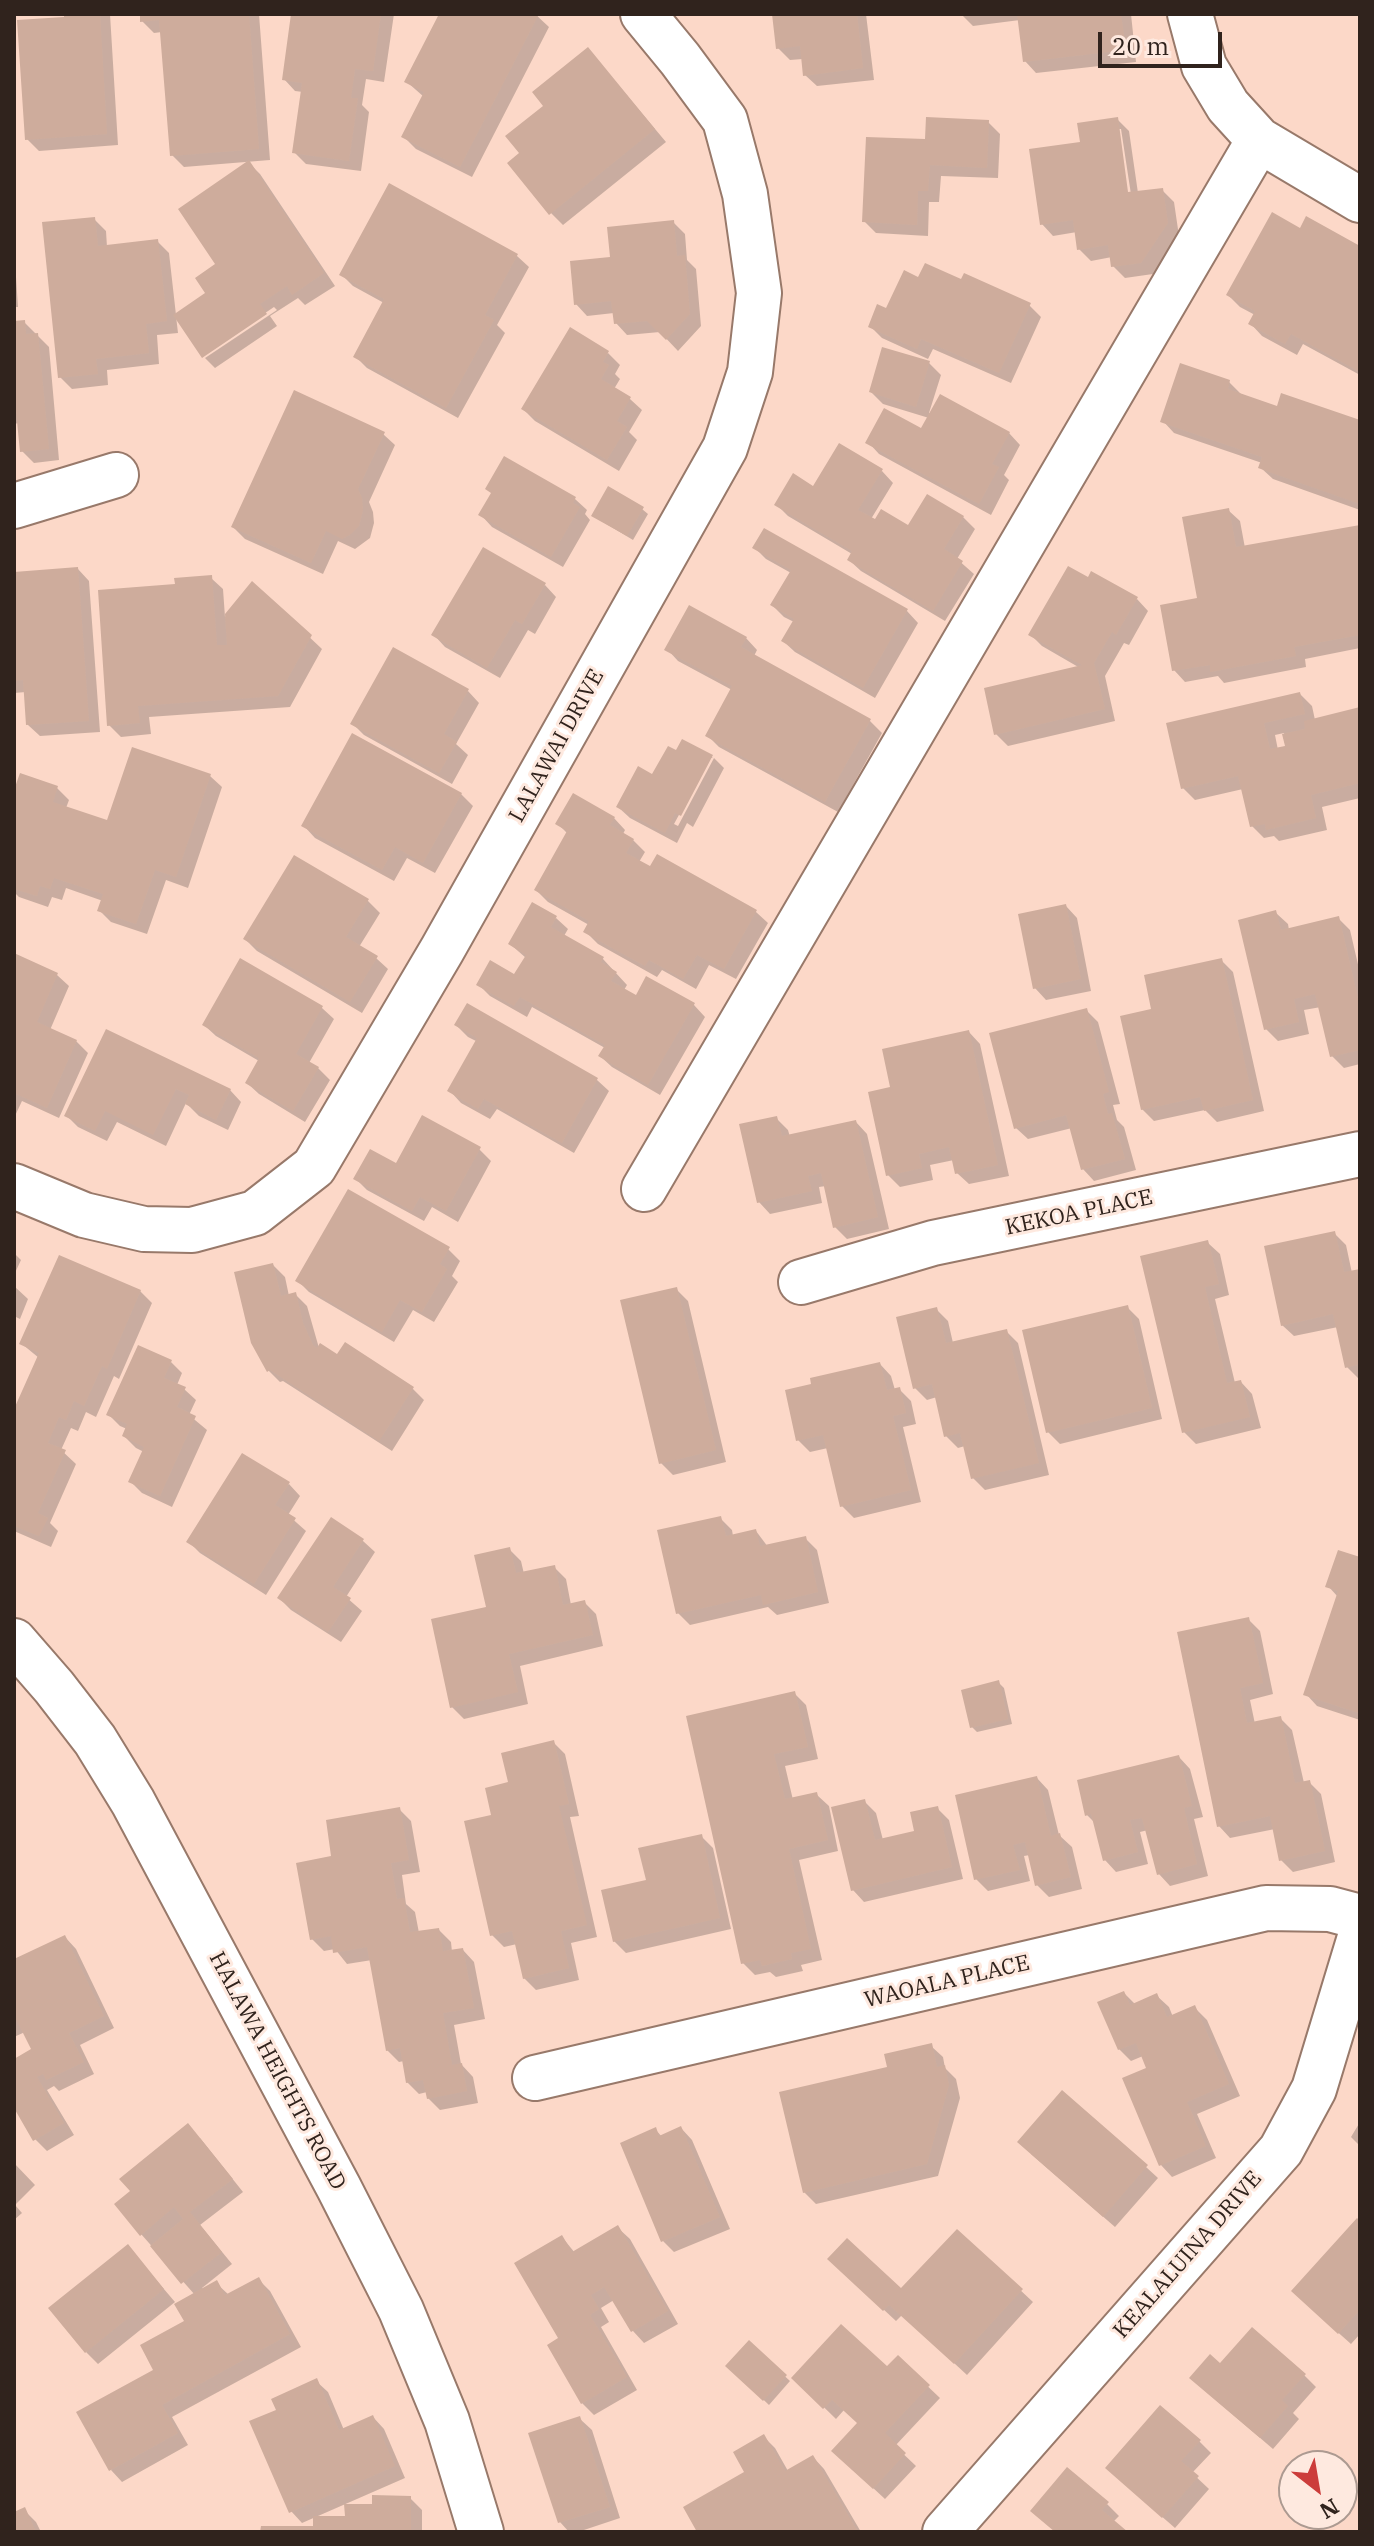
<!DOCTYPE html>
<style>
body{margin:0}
#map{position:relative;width:1374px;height:2546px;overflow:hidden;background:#fcd8c8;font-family:"IBM Plex Serif",serif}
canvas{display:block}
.frame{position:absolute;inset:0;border:16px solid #30231d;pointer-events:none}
.north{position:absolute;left:1278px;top:2450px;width:80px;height:80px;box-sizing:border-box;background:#fee9df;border:2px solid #ac9a91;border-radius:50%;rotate:149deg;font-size:22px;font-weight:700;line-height:32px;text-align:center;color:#30231d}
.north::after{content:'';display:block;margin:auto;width:28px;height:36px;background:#cc3d3b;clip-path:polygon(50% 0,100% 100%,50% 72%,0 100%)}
.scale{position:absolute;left:1098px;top:32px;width:124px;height:36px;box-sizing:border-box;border:4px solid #30231d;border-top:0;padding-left:10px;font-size:24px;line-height:28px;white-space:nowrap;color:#30231d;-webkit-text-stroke:6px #fee9df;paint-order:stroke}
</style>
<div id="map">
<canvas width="1374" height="2546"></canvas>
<div class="frame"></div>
<div class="north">N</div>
<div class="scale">20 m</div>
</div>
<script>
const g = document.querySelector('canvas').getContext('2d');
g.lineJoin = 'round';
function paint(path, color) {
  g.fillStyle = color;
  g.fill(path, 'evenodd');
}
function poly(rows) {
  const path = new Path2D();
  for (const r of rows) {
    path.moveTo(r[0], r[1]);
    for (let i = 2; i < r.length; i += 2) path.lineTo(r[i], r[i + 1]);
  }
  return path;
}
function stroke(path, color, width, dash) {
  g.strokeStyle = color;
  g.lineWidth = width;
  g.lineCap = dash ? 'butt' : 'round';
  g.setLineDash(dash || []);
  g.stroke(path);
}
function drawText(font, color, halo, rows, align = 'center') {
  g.font = font + ' "IBM Plex Serif",serif';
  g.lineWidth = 6;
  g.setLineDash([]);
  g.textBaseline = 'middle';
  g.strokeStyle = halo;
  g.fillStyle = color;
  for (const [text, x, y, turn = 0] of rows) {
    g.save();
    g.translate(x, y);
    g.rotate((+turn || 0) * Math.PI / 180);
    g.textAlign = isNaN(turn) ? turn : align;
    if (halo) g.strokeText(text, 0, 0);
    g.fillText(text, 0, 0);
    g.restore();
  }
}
const shadow = poly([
 [66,14,110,14,118,145,39,151,27,139],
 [142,14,199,14,199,17,215,16,215,14,259,14,270,160,184,167,172,155,162,32,154,33,142,21],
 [293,14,394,14,384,82,366,79,362,105,369,112,361,171,306,164,294,152,303,92,295,91,284,79],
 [441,14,535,14,549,27,472,177,416,149,404,137,424,97,407,82],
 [774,14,866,14,874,80,817,86,805,75,803,59,790,60,778,48],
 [961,14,1131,14,1136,62,1036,73,1025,61,1020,20,973,26],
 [588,49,666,142,563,225,551,213,522,153,545,106],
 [1117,119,1129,131,1138,193,1162,190,1174,202,1179,236,1153,274,1125,278,1113,266,1112,257,1091,261,1079,249,1077,232,1053,236,1042,224,1082,144],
 [1117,129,1121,129,1132,201,1128,202],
 [988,122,1000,134,998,178,941,176,939,202,929,202,928,236,876,233,864,221,927,141],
 [249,163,260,174,335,286,305,305,298,298,270,316,277,326,215,368,205,358,277,310,274,307,203,355,176,316,178,333,157,335,159,364,107,370,108,385,72,389,60,377,94,219,106,231,107,247,157,241,169,253,176,315,208,293],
 [389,186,517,256,529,267,497,325,505,333,458,418,367,368,355,356,384,303,353,286,341,274],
 [673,222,685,234,687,260,696,269,701,326,678,351,660,332,627,335,616,323,614,313,587,316,576,304,612,258],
 [1301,230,1360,248,1360,375,1303,344,1297,355,1262,336,1251,324,1255,315,1240,307,1228,295],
 [14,247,18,307,14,307],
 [919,280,962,282,1029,305,1041,317,1011,383,933,349,928,359,882,338,870,326],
 [24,322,49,347,59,460,34,463,22,451,19,423,14,424,14,323],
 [608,353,620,365,615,374,620,379,614,389,630,399,642,410,629,432,637,440,619,471,535,421,523,409],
 [929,363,941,375,929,413,1009,433,1020,445,1004,475,1009,480,991,515,879,454,868,442,922,431,929,418,883,404,871,392],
 [1229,382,1241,394,1278,408,1360,422,1360,510,1273,479,1261,468,1262,463,1174,433,1163,421],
 [383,434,395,445,369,502,373,512,374,523,370,538,355,549,338,541,323,574,245,539,233,527],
 [882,471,893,483,871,519,909,528,963,517,975,529,957,559,974,574,945,621,861,571,849,560,852,554,788,516,776,504,814,488],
 [575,499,587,510,585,514,590,520,563,567,492,527,481,515],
 [642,509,648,514,633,540,593,516],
 [1228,510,1240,521,1245,548,1360,527,1360,648,1305,659,1306,667,1224,683,1218,676,1185,682,1174,670],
 [755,548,907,611,918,623,875,698,795,652,783,641,794,622,784,617,772,605,791,573,766,559],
 [78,569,89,581,100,732,40,736,28,725,26,692,14,693,14,574],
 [211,578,223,589,225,617,253,584,322,649,290,707,149,717,151,734,121,737,109,725,177,586],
 [545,585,556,597,535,634,528,630,500,678,445,647,434,635],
 [1137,599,1148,611,1129,645,1124,643,1105,676,1115,721,1008,746,996,734,1080,668,1042,646,1030,634],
 [746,638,757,650,754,656,870,721,882,733,838,812,719,747,707,735,732,690,678,661,667,649],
 [468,691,479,703,456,744,468,755,452,784,364,735,352,723],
 [1300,694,1312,706,1315,720,1360,710,1360,798,1322,807,1327,830,1279,841,1274,836,1264,838,1252,826,1243,789,1195,800,1183,788,1169,725],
 [1284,733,1287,748,1278,750,1275,735],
 [683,741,713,758,710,758,674,824,678,826,714,758,724,768,693,827,687,823,677,843,630,818,618,807,677,753],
 [210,776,222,787,188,888,166,880,147,934,111,922,100,911,103,901,66,888,62,900,52,897,48,907,19,897,14,892,14,796,57,788,69,800,66,808,108,823],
 [461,794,473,806,435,873,407,858,394,881,315,838,304,826],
 [614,818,625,830,623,834,633,840,645,852,639,862,756,912,768,923,736,979,709,965,696,989,662,970,657,977,598,944,586,932,589,925,548,902,536,890,568,834,558,824],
 [294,857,368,901,380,913,359,947,376,958,388,969,362,1013,257,951,245,939],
 [1066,906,1077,918,1091,991,1046,1000,1035,988],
 [1276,913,1288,924,1289,930,1338,918,1350,930,1360,973,1360,1064,1344,1068,1332,1056,1321,1007,1304,1010,1309,1034,1278,1041,1266,1029],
 [556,918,568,929,564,936,603,959,627,985,624,990,637,998,694,1005,705,1017,660,1095,612,1067,600,1056,605,1048,532,1007,527,1017,490,996,478,984,515,977,526,958,510,944],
 [14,956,57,975,69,986,50,1030,76,1041,88,1053,59,1118,22,1101,14,1118],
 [1221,960,1233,972,1264,1111,1217,1122,1205,1110,1154,1121,1142,1109],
 [241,961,322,1008,334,1019,309,1063,318,1068,330,1080,305,1122,259,1094,247,1083,259,1061,216,1036,204,1025],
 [467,1006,597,1080,609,1091,574,1153,497,1109,490,1119,461,1103,450,1091,478,1042,468,1037,456,1025],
 [1086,1010,1098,1022,1120,1104,1113,1105,1117,1120,1124,1127,1136,1170,1094,1181,1083,1169,1072,1128,1028,1139,1016,1128],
 [107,1031,230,1090,241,1102,228,1130,199,1116,186,1103,166,1146,117,1122,107,1141,78,1127,66,1115],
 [969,1032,980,1044,1009,1176,969,1184,957,1173,954,1160,930,1165,933,1180,900,1187,888,1175,892,1089],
 [776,1118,788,1130,790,1137,856,1122,867,1134,889,1229,847,1239,835,1227,826,1186,819,1187,822,1203,770,1214,759,1202],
 [479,1149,491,1161,458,1222,432,1207,424,1221,367,1190,356,1179,397,1166],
 [1334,1233,1346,1245,1352,1273,1360,1271,1358,1378,1347,1367,1338,1327,1294,1336,1282,1325],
 [1208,1243,1220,1254,1229,1295,1215,1299,1235,1383,1241,1382,1252,1394,1261,1428,1196,1444,1184,1432],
 [448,1249,460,1261,452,1276,458,1282,434,1322,413,1310,394,1342,309,1292,297,1280],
 [14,1253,21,1260,14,1275],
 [273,1265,285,1277,289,1296,295,1294,307,1306,319,1348,413,1389,424,1400,392,1451,283,1381,280,1382,268,1370],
 [14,1286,28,1299,20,1319,14,1316],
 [676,1289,688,1301,726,1462,673,1475,661,1463],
 [140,1291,152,1303,119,1379,114,1376,96,1417,86,1412,78,1431,71,1428,61,1450,76,1464,50,1523,58,1531,51,1547,14,1531,14,1414,39,1358,22,1344],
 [1127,1307,1139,1319,1162,1419,1060,1444,1048,1432],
 [936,1309,948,1321,953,1343,1006,1331,1018,1343,1049,1475,985,1490,973,1478,965,1446,958,1448,946,1436,937,1397,927,1400,915,1388],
 [171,1362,182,1373,177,1385,184,1389,196,1400,189,1415,207,1430,172,1507,142,1493,131,1482,144,1452,136,1448,124,1436,127,1429,120,1426,108,1414],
 [880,1364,891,1376,895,1390,899,1389,911,1401,916,1424,903,1427,921,1502,854,1518,842,1506,828,1448,810,1452,798,1440],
 [289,1484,300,1496,288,1515,306,1531,266,1595,200,1553,188,1541],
 [720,1518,732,1530,733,1536,756,1531,768,1547,805,1538,817,1550,829,1603,777,1615,768,1607,690,1625,678,1613],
 [332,1520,363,1541,375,1552,346,1597,362,1611,341,1642,291,1610,279,1598],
 [509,1549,521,1561,524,1574,554,1567,566,1579,571,1605,584,1602,596,1614,603,1646,520,1666,528,1704,464,1719,452,1707],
 [1339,1552,1360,1559,1360,1720,1317,1706,1306,1694,1338,1597,1328,1586],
 [1248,1619,1260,1631,1273,1694,1250,1700,1255,1724,1281,1719,1292,1730,1304,1783,1309,1782,1321,1794,1335,1862,1293,1872,1281,1860,1275,1829,1230,1838,1219,1826],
 [998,1682,1004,1688,1012,1724,977,1732,972,1727],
 [794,1693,806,1705,818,1759,785,1766,793,1800,817,1795,829,1806,838,1851,799,1860,822,1960,801,1965,803,1971,776,1977,770,1972,755,1975,743,1963,688,1717],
 [554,1743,565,1754,579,1816,570,1817,597,1937,571,1943,579,1980,536,1990,524,1978,517,1944,504,1947,492,1935,494,1816],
 [1179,1757,1190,1769,1203,1817,1194,1819,1208,1876,1170,1886,1159,1874,1148,1830,1140,1832,1148,1864,1116,1872,1105,1860,1095,1823,1087,1815],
 [1037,1778,1048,1790,1059,1835,1072,1847,1082,1889,1049,1897,1037,1885,1030,1855,1024,1856,1030,1881,988,1891,976,1879],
 [864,1801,876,1813,883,1840,916,1832,937,1808,949,1820,963,1879,864,1902,853,1890],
 [399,1809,411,1821,420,1872,402,1875,406,1904,415,1912,419,1933,439,1930,451,1942,452,1952,463,1950,474,1962,485,2019,454,2025,461,2064,473,2077,478,2103,440,2110,428,2098,427,2092,419,2094,407,2082,404,2061,399,2062,387,2050,372,1960,347,1964,335,1949,324,1951,312,1939,334,1858],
 [701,1836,713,1848,731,1929,626,1953,614,1941],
 [65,1937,76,1949,114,2028,80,2045,94,2074,59,2091,54,2086,47,2090,74,2135,47,2151,35,2139,14,2104,14,2061,33,2050,25,2032,14,2037,14,1961],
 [1124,1993,1136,2005,1157,1996,1169,2007,1173,2017,1195,2008,1207,2020,1240,2096,1197,2114,1216,2158,1172,2177,1161,2165,1149,2069,1143,2056,1131,2061,1119,2049],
 [931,2046,943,2057,945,2068,956,2079,960,2098,938,2176,816,2204,804,2192,889,2068],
 [1360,2122,1360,2146,1351,2137],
 [681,2128,692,2140,730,2229,674,2252,663,2241,656,2130,662,2137],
 [200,2138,243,2192,200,2225,232,2264,202,2288,204,2290,216,2283,229,2295,258,2279,270,2291,301,2347,172,2417,188,2445,122,2482,111,2470,156,2371,186,2322,195,2295,141,2234],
 [1031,2154,1146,2167,1158,2178,1115,2227],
 [14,2163,35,2185,15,2205,22,2213,14,2220],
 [1360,2224,1360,2334,1351,2344,1305,2303],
 [618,2228,630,2239,678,2324,644,2343,633,2331,614,2300,601,2308,609,2322,601,2327,637,2390,594,2415,582,2403,560,2339,562,2237,575,2253],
 [957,2231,1033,2302,967,2375,902,2315,896,2321,842,2271,902,2291],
 [128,2247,175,2302,98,2364,86,2352],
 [749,2343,790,2381,769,2405,728,2366],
 [898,2358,940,2398,895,2446,916,2466,885,2499,845,2462,859,2423,844,2410,836,2419,794,2378,887,2369],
 [1221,2366,1304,2375,1316,2387,1293,2413,1299,2419,1273,2449,1203,2389],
 [316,2381,328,2392,344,2430,373,2417,384,2429,405,2478,302,2523,291,2511,279,2411],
 [580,2419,592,2430,620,2518,578,2532,569,2532,560,2522],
 [764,2437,775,2448,788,2471,813,2457,824,2469,861,2532,700,2532,747,2472],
 [1199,2441,1211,2453,1192,2473,1209,2489,1175,2528,1120,2480],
 [410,2498,422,2510,422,2532,262,2532,315,2528,374,2506],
 [1107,2504,1119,2516,1113,2522,1125,2532,1056,2532],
 [24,2510,36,2522,41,2532,14,2532,14,2514]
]);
const building = poly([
 [64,14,100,14,107,134,25,140,17,20,64,17],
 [140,14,189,14,189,16,249,14,259,149,170,156,159,20,140,22],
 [291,14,381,14,373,71,355,69,351,98,358,98,349,161,292,153,302,83,282,80],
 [439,14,539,14,460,167,401,137,424,92,404,82],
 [772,14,857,14,863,68,803,76,800,46,776,49],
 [1017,14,1121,14,1126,50,1023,62],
 [588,47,655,129,549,215,507,163,519,153,505,136,543,106,532,92],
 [926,117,989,120,987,168,930,165,928,191,918,191,917,225,862,222,866,137,925,139],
 [1118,117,1128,192,1163,188,1168,223,1141,263,1111,267,1108,245,1077,250,1073,220,1040,225,1029,149,1080,142,1077,123],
 [249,160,324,273,292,295,287,286,260,304,267,314,202,358,173,315,205,293,195,278,215,264,178,209],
 [389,183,518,254,485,315,494,320,446,408,353,357,384,299,339,275],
 [1272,212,1300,228,1306,216,1360,246,1360,284,1357,289,1360,291,1360,372,1291,334,1285,344,1248,324,1255,311,1226,295],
 [95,217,98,246,158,239,167,321,146,324,149,353,96,359,98,374,58,378,42,222],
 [674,220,677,256,685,255,690,314,666,340,647,321,614,324,611,301,574,305,570,261,610,257,607,227],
 [925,263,961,279,964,273,1031,303,999,373,921,339,917,349,868,327,877,304,886,308,904,270,918,277],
 [25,320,26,334,38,333,49,449,20,452,16,411,14,411,14,321],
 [570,327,609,351,603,362,609,365,601,379,631,397,617,421,627,427,607,460,521,409],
 [882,347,930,361,916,407,869,392],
 [1180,363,1230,380,1228,389,1277,406,1281,393,1360,420,1360,504,1258,468,1262,457,1160,422],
 [294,390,385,432,358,489,362,498,363,510,359,526,351,534,342,539,326,531,311,563,231,527],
 [940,394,1010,432,992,464,999,467,979,504,865,443,884,408,921,428],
 [839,443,883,469,858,510,875,519,881,509,908,525,927,494,964,516,944,549,963,561,933,611,847,560,852,551,774,505,793,473,813,486],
 [504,456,576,497,573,503,580,507,551,557,478,515,491,493,485,489],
 [608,486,644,507,627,536,591,516],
 [1229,508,1236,547,1360,525,1360,635,1294,647,1296,656,1210,672,1210,665,1172,671,1160,605,1197,598,1182,517],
 [764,528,908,609,863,688,781,641,794,619,770,605,791,570,752,548],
 [483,547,546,583,522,624,515,620,487,668,431,635],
 [1068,566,1088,577,1091,571,1138,597,1116,635,1112,632,1094,663,1105,709,994,735,984,688,1082,665,1028,635],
 [78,567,89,721,26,725,23,680,14,681,14,572],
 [212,575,217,645,227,645,225,614,252,581,312,635,278,696,138,706,140,723,107,726,98,590,175,584,174,578],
 [689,605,747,637,741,647,871,719,825,802,705,736,732,686,664,650],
 [393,647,469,689,444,734,457,742,439,773,350,724],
 [1300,692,1305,714,1264,723,1270,749,1285,746,1282,734,1305,729,1304,721,1360,707,1360,783,1311,795,1316,818,1266,830,1265,824,1250,827,1238,776,1181,789,1166,723],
 [352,733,462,793,423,863,395,847,382,870,301,826],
 [682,739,713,755,681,816,675,813,665,833,616,807,638,766,652,774,668,746,676,750],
 [132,747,211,774,176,877,155,870,136,924,97,911,103,894,54,878,50,889,40,886,37,896,14,889,14,790,20,773,58,786,53,802,107,820],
 [573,793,615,817,610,825,634,839,626,853,650,866,657,854,757,910,724,969,697,955,683,979,649,960,645,966,583,932,589,921,534,890,567,831,555,824],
 [294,855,369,899,346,937,378,956,350,1002,243,939],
 [532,902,557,916,551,927,604,957,601,962,617,972,611,981,636,995,646,976,695,1003,648,1085,598,1056,605,1045,520,997,514,1006,476,985,490,960,514,974,526,955,508,944],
 [1066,904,1081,979,1033,989,1018,914],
 [1276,910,1281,930,1339,916,1360,1007,1360,1050,1330,1057,1315,994,1294,999,1299,1022,1264,1030,1238,920],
 [14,953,58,973,37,1022,77,1040,47,1108,14,1093],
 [240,958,323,1006,296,1054,319,1067,293,1111,245,1083,259,1058,202,1025],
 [1222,958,1253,1100,1204,1111,1200,1097,1141,1110,1120,1016,1151,1009,1144,975],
 [467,1003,598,1078,562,1143,484,1099,478,1109,447,1091,477,1038,454,1025],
 [1087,1008,1109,1092,1103,1094,1108,1114,1112,1113,1125,1159,1081,1170,1066,1115,1014,1129,989,1033],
 [106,1029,231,1089,216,1120,185,1104,189,1095,176,1089,153,1135,105,1111,95,1131,64,1116],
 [969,1030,998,1165,955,1174,949,1147,919,1154,922,1168,886,1176,868,1092,890,1087,882,1049],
 [422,1115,481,1147,446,1211,420,1197,412,1211,353,1179,370,1149,396,1163],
 [777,1116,782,1136,856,1120,878,1217,833,1228,821,1173,808,1176,812,1191,757,1203,739,1124],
 [348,1189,450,1247,440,1264,447,1269,422,1312,400,1300,382,1332,295,1281],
 [1335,1231,1344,1272,1360,1269,1360,1364,1345,1368,1333,1314,1281,1326,1264,1246],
 [1208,1240,1219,1284,1205,1287,1227,1383,1241,1380,1250,1417,1182,1433,1140,1256],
 [59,1255,141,1290,107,1369,102,1366,84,1406,74,1401,66,1420,59,1417,48,1443,66,1450,38,1513,48,1518,39,1536,14,1526,14,1409,39,1353,19,1344],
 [273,1263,281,1296,296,1292,303,1323,313,1345,317,1348,320,1343,337,1354,345,1342,414,1387,379,1441,270,1370,267,1372,251,1343,234,1272],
 [677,1287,716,1450,659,1464,620,1300],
 [1128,1305,1152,1408,1046,1433,1022,1330],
 [937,1307,946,1343,1007,1329,1039,1463,971,1479,960,1433,944,1437,932,1384,913,1389,896,1317],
 [138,1345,172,1360,164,1378,186,1387,177,1407,196,1416,160,1496,128,1482,144,1447,122,1436,127,1424,106,1415],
 [880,1362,887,1390,900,1387,906,1413,893,1416,911,1490,840,1507,823,1435,796,1441,785,1390,811,1384,810,1378],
 [242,1453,290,1482,275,1505,296,1518,254,1584,186,1542],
 [721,1516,726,1536,756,1529,760,1546,806,1536,818,1592,763,1605,761,1595,676,1614,657,1530],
 [331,1517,364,1539,333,1587,351,1598,328,1632,277,1598],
 [510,1547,516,1573,555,1565,563,1605,585,1600,593,1635,509,1654,518,1692,450,1708,431,1619,486,1607,474,1555],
 [1338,1550,1360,1557,1359,1713,1303,1695,1338,1591,1325,1587],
 [1249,1617,1263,1683,1240,1688,1247,1723,1281,1716,1295,1783,1310,1780,1325,1851,1279,1861,1270,1816,1217,1827,1177,1632],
 [999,1680,1008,1719,970,1728,961,1690],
 [795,1691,808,1747,774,1754,785,1799,817,1792,828,1840,789,1849,811,1949,791,1953,792,1959,762,1966,760,1960,741,1964,686,1716],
 [554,1740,569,1804,559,1806,587,1925,561,1931,569,1968,523,1979,512,1931,490,1936,464,1821,491,1815,485,1788,508,1782,501,1753],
 [1179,1755,1192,1806,1184,1808,1197,1864,1157,1875,1142,1818,1130,1820,1138,1852,1103,1861,1091,1814,1085,1816,1077,1780],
 [1037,1776,1051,1836,1060,1833,1071,1877,1035,1886,1025,1842,1013,1845,1020,1870,974,1880,955,1795],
 [865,1799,875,1840,914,1831,910,1812,938,1806,952,1867,851,1891,831,1807],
 [400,1807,409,1860,391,1863,397,1899,404,1898,410,1932,439,1928,443,1951,463,1948,474,2008,443,2013,452,2065,462,2063,467,2091,427,2099,423,2080,406,2083,400,2048,386,2051,367,1947,333,1953,331,1936,310,1940,296,1863,331,1856,326,1820],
 [702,1834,720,1918,613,1942,601,1890,646,1880,638,1848],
 [65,1935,104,2016,69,2033,84,2062,46,2080,43,2074,37,2077,64,2123,33,2141,14,2108,14,2059,31,2049,16,2019,14,2020,14,1959],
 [1124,1991,1130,2005,1157,1993,1167,2017,1195,2005,1229,2084,1187,2102,1206,2146,1159,2166,1122,2078,1146,2068,1136,2043,1118,2050,1097,2002],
 [932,2043,937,2067,945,2065,949,2085,927,2164,803,2193,779,2092,887,2067,884,2054],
 [1062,2090,1148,2165,1103,2217,1017,2142],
 [188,2123,233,2179,190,2212,222,2252,181,2284,150,2246,183,2219,174,2207,140,2236,114,2204,130,2191,119,2179],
 [681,2126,720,2217,661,2242,620,2143,656,2127,659,2136],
 [1357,2218,1360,2221,1360,2310,1338,2334,1291,2291],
 [618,2225,668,2311,631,2332,604,2287,591,2295,599,2309,590,2315,627,2377,581,2404,547,2345,558,2338,514,2263,562,2235,572,2252],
 [957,2229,1023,2289,954,2364,889,2305,883,2311,827,2259,847,2238,901,2288],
 [128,2244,164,2289,85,2353,48,2308],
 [259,2277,290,2334,162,2405,178,2433,109,2471,76,2412,153,2370,140,2345,184,2321,174,2304,217,2280,225,2295],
 [841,2324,887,2366,898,2355,930,2385,885,2433,906,2453,873,2489,831,2451,857,2423,832,2400,823,2409,791,2378],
 [1252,2327,1306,2374,1282,2400,1288,2406,1260,2438,1189,2378,1210,2354,1220,2363],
 [749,2340,787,2375,763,2401,725,2366],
 [317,2378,339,2430,373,2415,395,2466,289,2513,249,2421,276,2410,271,2399],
 [1160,2405,1201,2440,1181,2461,1199,2476,1162,2518,1105,2468],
 [580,2416,610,2507,558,2523,528,2433],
 [764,2434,785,2471,813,2455,858,2532,697,2532,683,2507,744,2472,733,2452],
 [1067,2467,1109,2502,1102,2510,1128,2532,1055,2532,1030,2511],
 [372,2495,411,2496,411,2532,260,2532,261,2526,313,2526,313,2516,345,2516,344,2504,372,2504],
 [25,2507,36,2532,14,2532,14,2512]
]);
const minor = poly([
 [1190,14,1204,66,1228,106,1259,140,1360,200],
 [14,506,116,475],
 [14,1186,84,1215,144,1229,192,1230,255,1213,314,1167,442,950,725,448,750,372,759,293,745,194,725,120,680,59,643,14],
 [644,1189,1259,140],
 [801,1282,933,1243,1360,1154],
 [14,1641,54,1687,95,1740,133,1802,339,2188,401,2310,447,2421,481,2532],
 [535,2078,1266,1908,1330,1909,1360,1917],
 [945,2532,1281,2150,1314,2089,1360,1937]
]);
const streetNames = [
 ["LALAWAI DRIVE",557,746,-61],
 ["KEKOA PLACE",1079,1213,-12],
 ["WAOALA PLACE",947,1982,-13],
 ["HALAWA HEIGHTS ROAD",277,2071,62],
 ["KEALALUINA DRIVE",1188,2255,-49]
];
paint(shadow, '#0003');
paint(building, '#ceac9c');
stroke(minor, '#98796a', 48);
stroke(minor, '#fff', 44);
drawText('22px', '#30231d', '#fee9df', streetNames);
</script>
